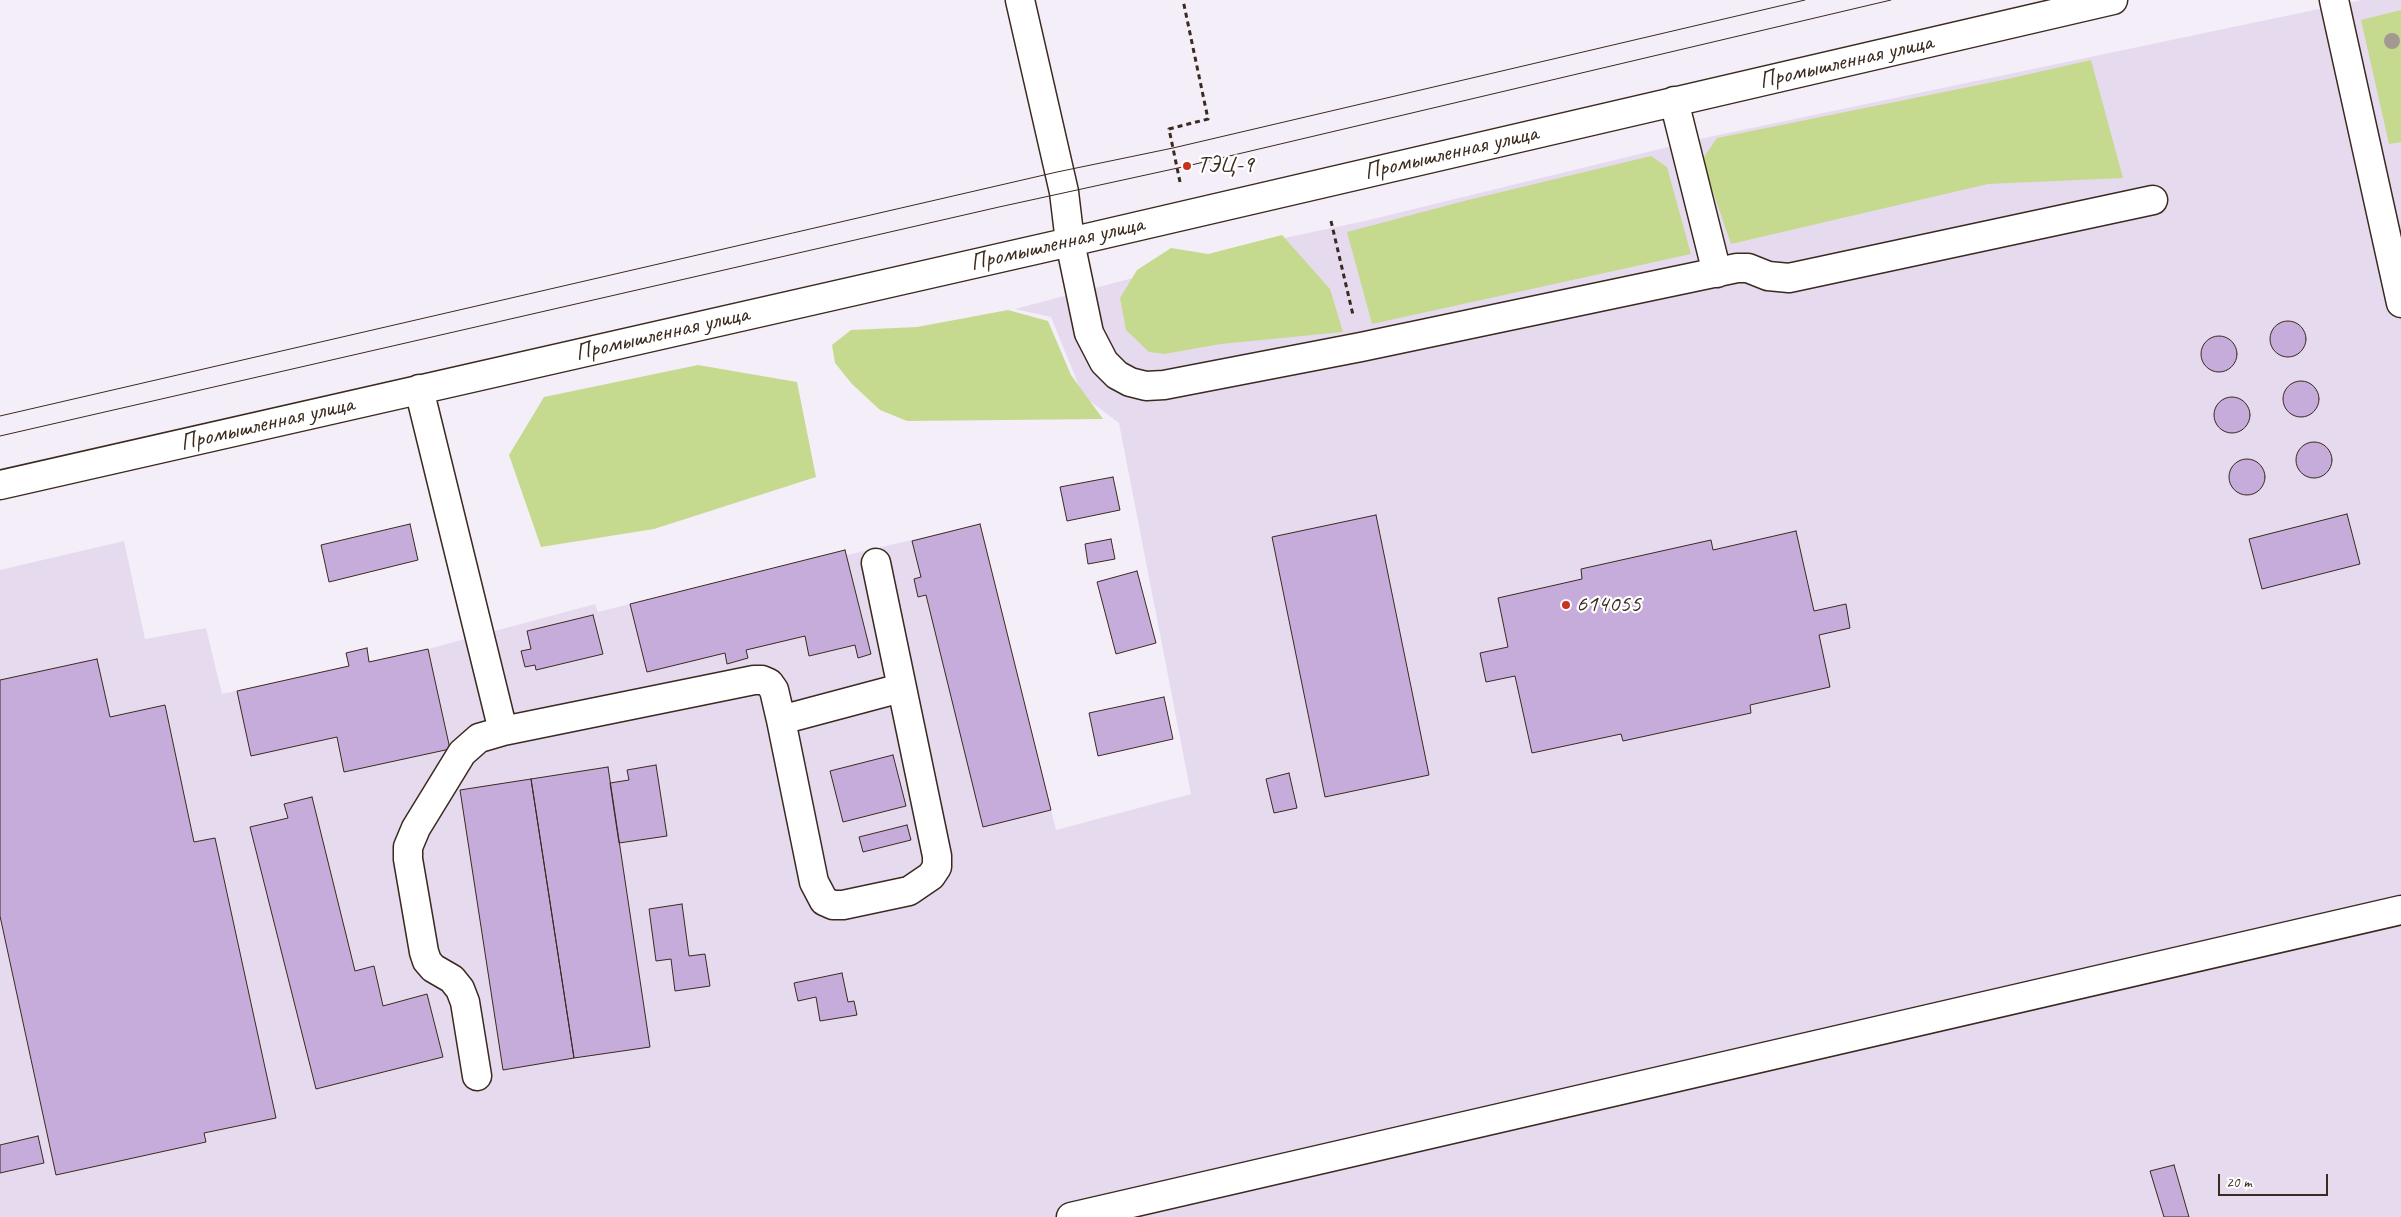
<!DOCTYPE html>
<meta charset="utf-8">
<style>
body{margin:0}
#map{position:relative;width:2401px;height:1217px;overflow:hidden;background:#f4eef8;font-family:Caveat,sans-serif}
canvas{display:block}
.scale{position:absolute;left:2218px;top:1174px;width:110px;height:22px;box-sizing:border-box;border:2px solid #3b2a1e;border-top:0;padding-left:6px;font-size:15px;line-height:18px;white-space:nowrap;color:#3b2a1e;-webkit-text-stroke:4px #fff;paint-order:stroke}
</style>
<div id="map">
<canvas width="2401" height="1217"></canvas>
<div class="scale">20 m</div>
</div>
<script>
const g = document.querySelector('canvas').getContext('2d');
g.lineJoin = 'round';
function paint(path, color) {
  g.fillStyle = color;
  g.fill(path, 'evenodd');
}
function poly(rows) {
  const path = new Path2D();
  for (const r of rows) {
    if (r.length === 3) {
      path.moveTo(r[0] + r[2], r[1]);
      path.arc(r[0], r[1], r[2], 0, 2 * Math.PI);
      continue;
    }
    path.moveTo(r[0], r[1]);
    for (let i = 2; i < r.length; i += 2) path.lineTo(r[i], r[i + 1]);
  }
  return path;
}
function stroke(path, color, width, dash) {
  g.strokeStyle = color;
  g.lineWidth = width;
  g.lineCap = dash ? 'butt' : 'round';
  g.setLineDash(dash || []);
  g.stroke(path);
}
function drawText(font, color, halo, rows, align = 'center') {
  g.font = font + ' Caveat,sans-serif';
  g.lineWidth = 4.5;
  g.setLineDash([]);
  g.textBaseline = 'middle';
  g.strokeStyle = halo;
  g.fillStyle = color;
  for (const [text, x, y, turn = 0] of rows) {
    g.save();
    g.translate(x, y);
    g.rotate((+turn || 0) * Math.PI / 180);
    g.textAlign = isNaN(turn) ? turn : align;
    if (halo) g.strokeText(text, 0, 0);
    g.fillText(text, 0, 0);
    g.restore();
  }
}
const built = poly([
 [2362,0,2401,0,2401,1217,0,1217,0,570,124,541,145,639,206,628,222,694,348,666,346,653,367,648,370,661,428,649,595,604,598,612,845,550,847,555,980,524,1056,830,1191,794,1119,423,1083,396,1051,317,1015,309,1289,237,1365,221,1709,137]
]);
const green = poly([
 [2401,10,2401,142,2389,144,2361,20],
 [2091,60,2123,178,1988,184,1731,244,1702,160,1717,138,2003,80],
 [1651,156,1667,167,1691,254,1372,324,1347,232,1468,200],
 [1282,235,1330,289,1343,332,1221,344,1164,354,1149,352,1126,330,1120,298,1137,270,1171,248,1208,254],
 [1008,310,1048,321,1071,375,1103,419,907,421,880,410,852,384,835,363,832,345,851,330,917,327],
 [698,365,797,382,816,477,654,529,541,547,509,455,544,397]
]);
const building = poly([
 [2288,339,18],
 [2219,354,18],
 [2301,399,18],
 [2232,415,18],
 [2314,460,18],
 [2247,477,18],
 [1113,477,1120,510,1067,521,1060,487,1113,477],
 [2347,514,2360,564,2262,589,2249,539,2347,514],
 [1376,515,1429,775,1325,797,1272,537,1376,515],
 [410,524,418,560,329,582,321,545,410,524],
 [980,524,1051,810,983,827,926,595,918,597,914,579,921,577,912,541,980,524],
 [1796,531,1814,611,1846,604,1850,628,1819,635,1830,687,1750,705,1751,713,1623,741,1621,734,1532,753,1515,676,1486,682,1480,653,1508,647,1498,598,1582,579,1581,569,1711,540,1713,550,1796,531],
 [1111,539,1115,559,1088,564,1085,544,1111,539],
 [845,550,871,654,858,658,855,645,809,656,805,636,746,650,748,658,727,664,725,653,647,672,630,604,845,550],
 [1137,571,1156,643,1116,654,1097,582,1137,571],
 [593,615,603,654,536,670,535,665,525,667,521,651,531,649,527,631,593,615],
 [367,648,369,662,428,649,450,749,344,772,337,737,251,756,237,691,349,666,346,653,367,648],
 [97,659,110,717,165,705,194,842,215,838,276,1118,204,1133,206,1142,56,1175,0,916,0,680,97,659],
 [1164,697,1173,739,1098,756,1089,713,1164,697],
 [893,755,906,806,843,822,830,771,893,755],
 [656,765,667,836,619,843,610,783,629,780,627,770,656,765],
 [608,767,650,1047,574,1058,531,779,608,767],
 [1289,773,1297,808,1274,813,1266,779,1289,773],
 [531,779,574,1058,503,1070,460,790,531,779],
 [312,797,355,971,374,966,383,1006,427,994,443,1057,316,1089,250,827,288,818,284,804,312,797],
 [907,825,911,840,863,852,859,837,907,825],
 [682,904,689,956,705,954,710,986,675,991,671,959,656,961,649,909,682,904],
 [842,973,848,1002,854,1001,857,1015,820,1021,816,997,798,1001,794,983,842,973],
 [38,1136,44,1163,0,1173,0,1145,38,1136],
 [2174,1165,2189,1217,2164,1217,2150,1171,2174,1165]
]);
const path = poly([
 [1180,182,1169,129,1208,119,1183,0],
 [1331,221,1353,315]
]);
const minor = poly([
 [1020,0,1064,192,1070,242,1089,333,1104,362,1117,375,1130,382,1146,386,1164,385,1361,347,1737,268,1748,268,1768,276,1789,278,2153,200],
 [2334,0,2401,303],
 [1674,101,1717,273],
 [419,389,503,731,754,680,762,680,769,683,774,690,781,720,814,882,824,901,833,905,843,905,909,891,931,876,937,867,937,856,876,563],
 [0,485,1070,242,2113,0],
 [781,720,901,688],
 [477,1076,465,1002,460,989,452,979,433,968,427,961,424,952,408,859,408,847,416,828,462,753,479,738,503,731],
 [1071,1217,2401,910]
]);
const tram = poly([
 [0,416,1057,172,1173,148,1805,0],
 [0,436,999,207,1187,166,1891,0]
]);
const trees = [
 [2392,41]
];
const markers = [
 [1187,166,5,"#c8321e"],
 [1566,605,5,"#c8321e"]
];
const streetNames = [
 ["Промышленная улица",1846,62,-13],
 ["Промышленная улица",1451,153,-13],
 ["Промышленная улица",1057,244,-13],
 ["Промышленная улица",662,334,-13],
 ["Промышленная улица",267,424,-13]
];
const poiNames = [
 ["ТЭЦ-9",1197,166],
 ["614055",1576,605]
];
paint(built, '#e6daef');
paint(green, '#c6da8f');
paint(building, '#c6acda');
stroke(building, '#3b2a1e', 1);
stroke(minor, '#3b2a1e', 31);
stroke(path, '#3b2a1e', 3, [5, 4]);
stroke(minor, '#fff', 28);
stroke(tram, '#3b2a1e', 1);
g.fillStyle = '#a29a90';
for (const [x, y] of trees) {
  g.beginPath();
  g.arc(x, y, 8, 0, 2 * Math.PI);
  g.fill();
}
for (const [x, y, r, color] of markers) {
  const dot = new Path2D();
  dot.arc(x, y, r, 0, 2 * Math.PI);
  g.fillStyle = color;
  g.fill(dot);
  stroke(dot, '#fff', 2);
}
drawText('24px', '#3b2a1e', '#fff', streetNames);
drawText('24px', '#3b2a1e', '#fff', poiNames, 'left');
</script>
